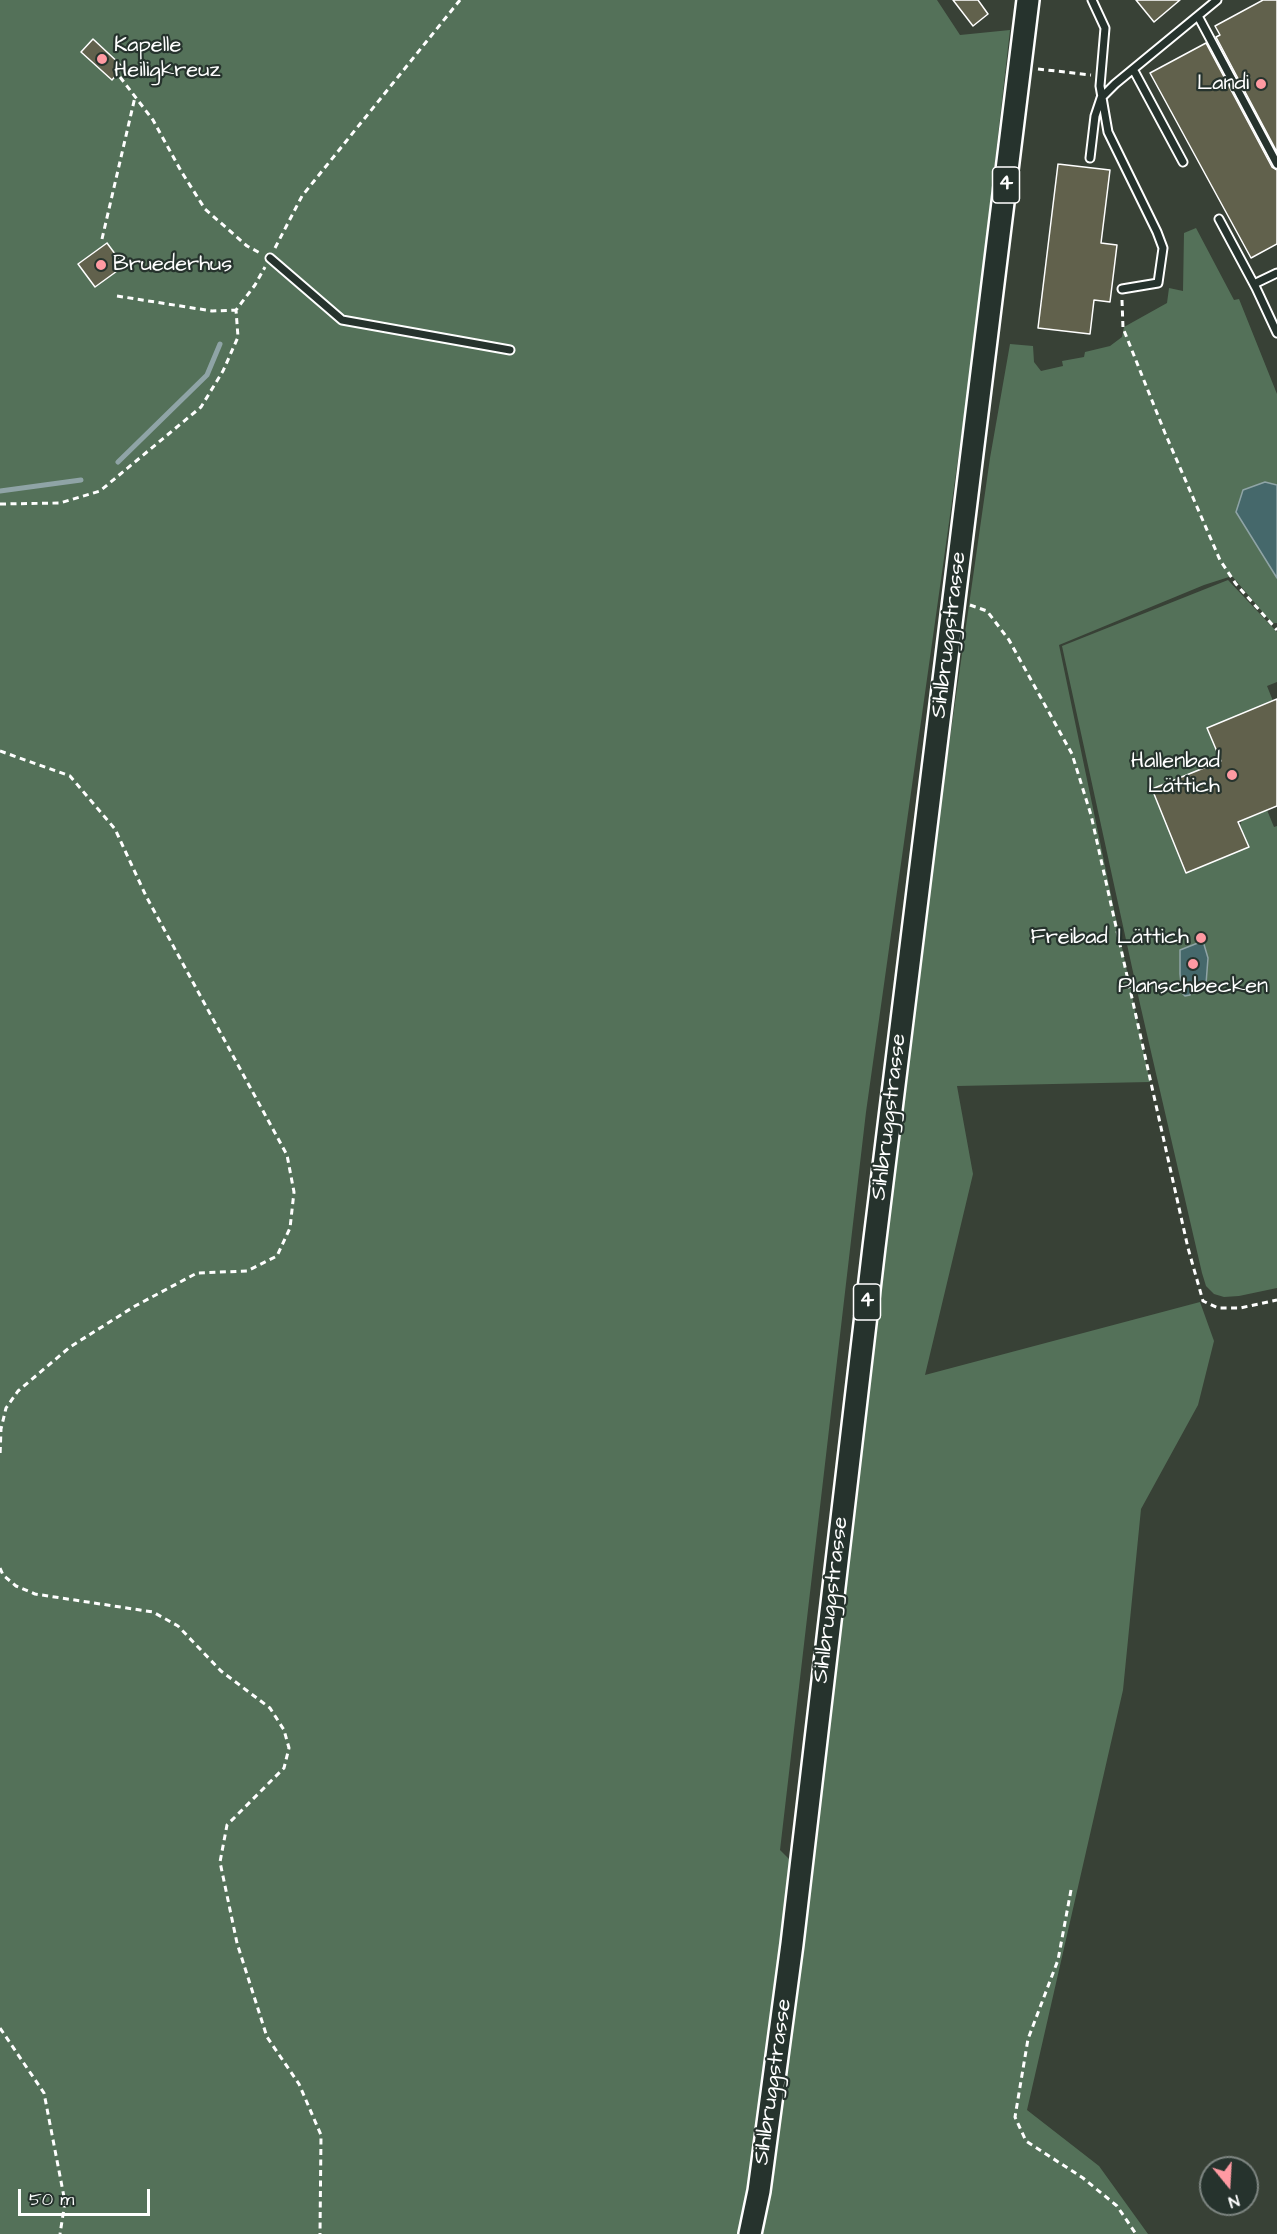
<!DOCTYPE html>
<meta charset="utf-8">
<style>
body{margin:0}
#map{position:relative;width:1277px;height:2234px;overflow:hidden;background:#384136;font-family:"Architects Daughter",sans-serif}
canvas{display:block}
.north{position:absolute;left:1199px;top:2156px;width:60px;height:60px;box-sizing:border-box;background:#26332d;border:2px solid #7d8581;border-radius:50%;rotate:162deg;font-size:16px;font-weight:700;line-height:24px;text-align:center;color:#fff}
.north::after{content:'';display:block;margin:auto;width:21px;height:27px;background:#ff9aa2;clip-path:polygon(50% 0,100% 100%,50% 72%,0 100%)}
.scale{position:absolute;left:18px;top:2189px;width:132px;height:27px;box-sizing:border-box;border:3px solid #fff;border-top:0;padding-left:8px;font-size:18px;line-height:21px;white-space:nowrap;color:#fff;-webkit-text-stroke:4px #26332d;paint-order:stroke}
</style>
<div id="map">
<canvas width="1277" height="2234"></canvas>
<div class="north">N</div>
<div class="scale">50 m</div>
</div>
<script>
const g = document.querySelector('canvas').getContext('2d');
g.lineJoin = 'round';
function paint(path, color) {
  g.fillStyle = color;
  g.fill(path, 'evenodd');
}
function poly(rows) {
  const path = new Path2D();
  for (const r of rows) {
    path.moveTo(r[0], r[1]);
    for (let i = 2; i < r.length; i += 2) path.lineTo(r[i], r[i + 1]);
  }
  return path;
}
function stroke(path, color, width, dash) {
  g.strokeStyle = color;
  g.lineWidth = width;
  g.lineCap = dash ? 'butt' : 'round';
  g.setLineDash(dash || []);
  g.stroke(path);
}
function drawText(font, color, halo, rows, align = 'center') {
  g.font = font + ' "Architects Daughter",sans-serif';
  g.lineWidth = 4.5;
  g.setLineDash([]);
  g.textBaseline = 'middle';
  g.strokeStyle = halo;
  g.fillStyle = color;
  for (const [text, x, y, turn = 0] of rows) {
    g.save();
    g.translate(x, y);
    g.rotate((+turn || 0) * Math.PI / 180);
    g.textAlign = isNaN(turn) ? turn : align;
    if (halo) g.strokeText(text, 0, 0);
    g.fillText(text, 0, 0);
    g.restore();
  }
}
const green = poly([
 [0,0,937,0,960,35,1010,30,975,338,866,1112,780,1850,811,1881,859,1433,900,1088,990,458,1010,344,1033,346,1034,362,1041,371,1063,366,1062,361,1084,357,1085,352,1110,346,1122,337,1124,327,1167,303,1169,288,1183,291,1184,233,1196,228,1234,300,1239,299,1277,394,1277,485,1265,482,1277,578,1277,623,1272,623,1232,576,1204,585,1059,645,1150,1082,957,1086,973,1174,925,1375,1200,1302,1214,1341,1198,1405,1141,1509,1123,1690,1027,2110,1099,2166,1148,2234,0,2234],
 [1228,580,1277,632,1277,682,1267,686,1273,701,1207,728,1221,761,1153,789,1186,873,1248,847,1240,825,1242,821,1267,810,1274,827,1277,826,1277,1288,1239,1296,1224,1297,1214,1294,1206,1286,1202,1273,1140,1004,1062,646]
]);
const water = poly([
 [1265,482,1277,485,1277,578,1236,512,1243,490,1265,482],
 [1203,941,1208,958,1206,984,1191,990,1190,995,1185,996,1182,993,1180,974,1180,950,1203,941]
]);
const stream = poly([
 [118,462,207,375,220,344],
 [0,491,81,480]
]);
const building = poly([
 [953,0,978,0,988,14,973,26,953,0],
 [1136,0,1180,0,1154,22,1136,0],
 [1263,0,1277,0,1277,152,1216,37,1220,35,1215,26,1263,0],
 [93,39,123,67,112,80,81,52,93,39],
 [1206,43,1272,167,1277,170,1277,244,1251,258,1150,73,1206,43],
 [1058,164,1110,170,1101,243,1117,245,1110,302,1094,300,1090,334,1038,328,1058,164],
 [107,243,124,266,95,287,78,264,107,243],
 [1277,699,1277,806,1238,822,1249,847,1186,873,1152,789,1221,761,1207,728,1277,699]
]);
const path = poly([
 [1038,69,1091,75],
 [120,77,153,120,181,171,205,209,247,246,260,253],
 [102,239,135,97],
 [275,248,302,196,460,0],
 [117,296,212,311,236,310],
 [1122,300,1123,328,1165,433,1220,560,1236,584,1277,630],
 [0,504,60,503,100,491,201,407,223,371,238,337,236,310,255,285,265,267],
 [970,605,987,611,1009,640,1072,754,1091,815,1188,1248,1203,1301,1218,1308,1240,1308,1277,1300],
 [0,751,70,776,115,829,146,896,287,1155,294,1192,290,1228,277,1256,247,1271,197,1273,135,1306,70,1347,18,1391,6,1408,1,1429,0,1457],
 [0,1568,3,1575,16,1586,35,1594,153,1612,178,1626,221,1671,270,1708,284,1730,289,1748,284,1768,227,1825,220,1862,237,1943,267,2037,299,2084,321,2135,320,2234],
 [1071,1890,1058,1960,1028,2039,1015,2117,1026,2141,1083,2178,1117,2206,1136,2234],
 [0,2028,44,2093,65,2202,60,2234]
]);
const lane = poly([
 [1092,0,1105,28,1100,86,1108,132,1157,232,1163,248,1158,283,1122,289],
 [1198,16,1277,164],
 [1133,69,1183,162],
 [1090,158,1095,116,1101,98,1115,84,1217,0],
 [1219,219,1256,288,1277,333],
 [270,258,342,320,510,350],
 [1254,284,1277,273]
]);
const primary = poly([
 [750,2234,759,2191,792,1944,874,1247,1028,0]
]);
const markers = [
 [102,59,6,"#ff9aa2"],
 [1261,84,6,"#ff9aa2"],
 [101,265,6,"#ff9aa2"],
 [1232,775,6,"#ff9aa2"],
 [1201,938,6,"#ff9aa2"],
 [1193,964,6,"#ff9aa2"]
];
const shields = [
 [1006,185,27],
 [867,1302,27]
];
const shieldNames = [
 ["4",1006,185],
 ["4",867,1302]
];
const poiNames = [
 ["Kapelle",114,46,"left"],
 ["Heiligkreuz",114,71,"left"],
 ["Landi",1249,84],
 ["Bruederhus",113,265,"left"],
 ["Hallenbad",1220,762],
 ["Lättich",1220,787],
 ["Freibad Lättich",1189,938],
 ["Planschbecken",1193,987,"center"]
];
const streetNames = [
 ["Sihlbruggstrasse",950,635,-83],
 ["Sihlbruggstrasse",890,1117,-83],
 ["Sihlbruggstrasse",832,1600,-83],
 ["Sihlbruggstrasse",774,2082,-82]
];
paint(green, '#547159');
paint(water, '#45686b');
stroke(water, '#8fa4a6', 1.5);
stroke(stream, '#8fa4a6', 5);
paint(building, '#61614c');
stroke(building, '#fff', 1.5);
stroke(lane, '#fff', 11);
stroke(primary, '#fff', 26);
stroke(path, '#fff', 3, [6, 4.5]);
stroke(lane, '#26332d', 7);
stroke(primary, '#26332d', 21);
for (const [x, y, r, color] of markers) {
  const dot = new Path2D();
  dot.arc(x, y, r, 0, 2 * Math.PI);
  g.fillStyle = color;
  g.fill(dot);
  stroke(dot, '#26332d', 2);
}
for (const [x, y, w] of shields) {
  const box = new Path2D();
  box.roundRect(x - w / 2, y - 18, w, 36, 4.5);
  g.fillStyle = '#26332d';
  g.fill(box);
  stroke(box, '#fff', 1.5);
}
drawText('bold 21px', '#fff', null, shieldNames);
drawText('22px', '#fff', '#26332d', poiNames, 'right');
drawText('22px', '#fff', '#26332d', streetNames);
</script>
